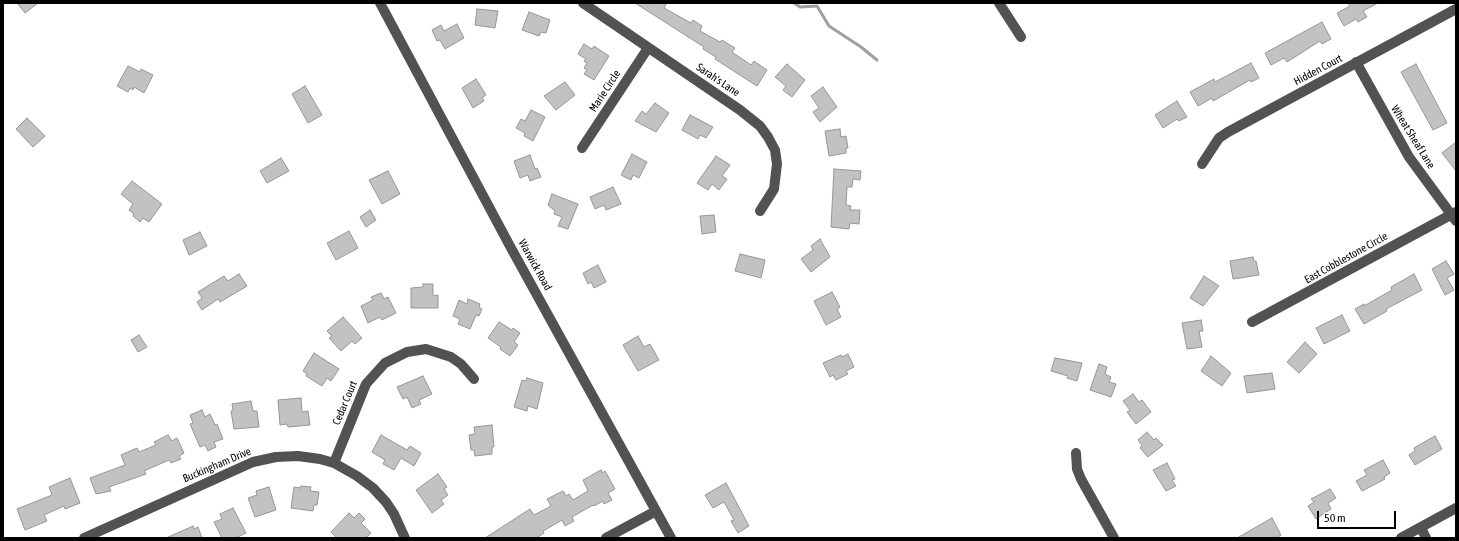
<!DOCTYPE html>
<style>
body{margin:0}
#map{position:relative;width:1459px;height:541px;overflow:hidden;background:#fff;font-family:"Asap Condensed",sans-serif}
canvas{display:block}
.frame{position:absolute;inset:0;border:4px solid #000;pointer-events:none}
.scale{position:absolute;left:1317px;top:511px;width:79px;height:18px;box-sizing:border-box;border:2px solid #000;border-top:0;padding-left:5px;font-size:12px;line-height:14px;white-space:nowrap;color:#000;-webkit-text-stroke:3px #fff;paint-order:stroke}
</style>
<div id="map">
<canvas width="1459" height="541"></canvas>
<div class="frame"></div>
<div class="scale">50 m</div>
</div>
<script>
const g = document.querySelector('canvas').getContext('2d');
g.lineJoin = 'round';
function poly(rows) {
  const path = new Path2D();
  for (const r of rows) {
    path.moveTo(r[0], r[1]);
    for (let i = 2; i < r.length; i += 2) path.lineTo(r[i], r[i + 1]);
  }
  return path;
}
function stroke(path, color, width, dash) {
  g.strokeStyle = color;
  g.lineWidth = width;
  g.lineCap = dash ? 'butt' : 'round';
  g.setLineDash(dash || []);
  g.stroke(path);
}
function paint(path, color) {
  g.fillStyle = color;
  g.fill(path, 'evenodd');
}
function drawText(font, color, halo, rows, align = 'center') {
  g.font = font + ' "Asap Condensed",sans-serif';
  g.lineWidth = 3;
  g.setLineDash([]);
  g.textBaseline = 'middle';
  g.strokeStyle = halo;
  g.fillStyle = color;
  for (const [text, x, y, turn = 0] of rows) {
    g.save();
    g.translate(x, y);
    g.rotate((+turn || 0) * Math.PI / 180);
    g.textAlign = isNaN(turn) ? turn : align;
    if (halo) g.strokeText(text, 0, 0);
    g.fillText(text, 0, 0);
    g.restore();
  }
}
const stream = poly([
 [794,3,800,7,817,6,829,26,861,47,877,60]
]);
const building = poly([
 [17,3,38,3,25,13,17,3],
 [635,3,667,3,664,8,691,23,693,20,702,26,700,31,720,42,722,40,735,48,732,52,751,65,754,61,767,70,757,86,715,59,716,57,703,49,704,47,635,3],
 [1348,3,1378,3,1363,11,1367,17,1358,22,1356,19,1344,26,1337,13,1350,6,1348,3],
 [477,9,498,11,495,28,475,25,477,9],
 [529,12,550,20,546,33,541,32,539,36,522,30,529,12],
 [1322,22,1331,39,1322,44,1320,41,1287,62,1284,58,1271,65,1265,53,1322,22],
 [457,24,464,38,445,49,440,40,437,41,432,30,441,25,444,31,457,24],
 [584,44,592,49,594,46,609,56,594,80,584,74,587,70,584,68,587,63,584,61,586,59,578,54,584,44],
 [1251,63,1259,78,1251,82,1250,80,1213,101,1212,98,1198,106,1190,92,1214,79,1215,82,1251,63],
 [787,64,805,80,792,97,783,90,786,86,775,77,787,64],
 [1416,64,1447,123,1433,130,1401,72,1416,64],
 [128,66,140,72,141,69,153,75,144,93,134,87,133,90,130,88,128,92,117,86,128,66],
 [476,79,486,95,482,98,484,101,473,108,462,88,476,79],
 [565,82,575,95,556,110,544,96,565,82],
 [305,86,322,115,308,123,292,94,305,86],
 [823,87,837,107,820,122,813,112,819,108,811,96,823,87],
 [1177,101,1187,117,1179,121,1177,119,1163,128,1155,115,1177,101],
 [655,103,669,113,656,132,635,121,642,111,646,114,655,103],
 [531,110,545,117,533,141,524,136,525,133,516,128,521,119,525,121,531,110],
 [690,115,713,127,706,138,700,135,698,139,682,130,690,115],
 [27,118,45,136,33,147,16,129,27,118],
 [840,129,841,137,846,136,848,148,846,148,846,153,829,156,825,131,840,129],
 [1456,142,1456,171,1442,153,1456,142],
 [632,154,647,162,639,178,633,175,631,180,621,175,632,154],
 [530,155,535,169,537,168,541,177,530,181,528,175,520,178,514,161,530,155],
 [716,156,730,165,722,176,727,179,719,190,712,184,708,190,697,183,716,156],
 [281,158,289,171,267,183,260,171,281,158],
 [834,169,861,171,860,180,853,179,852,187,847,187,846,205,851,206,850,210,860,210,859,224,850,223,849,229,831,227,834,169],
 [388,171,400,194,382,204,369,180,388,171],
 [132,181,162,204,149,222,143,218,140,222,133,216,134,214,129,210,133,204,121,194,132,181],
 [613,187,621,204,606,210,604,205,595,209,590,197,613,187],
 [552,194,578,204,568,229,558,226,562,217,554,214,555,211,548,205,552,194],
 [370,210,376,220,366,227,360,217,370,210],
 [714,215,716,232,702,234,700,216,714,215],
 [349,231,358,248,336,260,327,243,349,231],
 [200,232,207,246,189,255,183,240,200,232],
 [820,239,830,257,811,272,801,259,813,250,811,246,820,239],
 [740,254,765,260,761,278,735,271,740,254],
 [1253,257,1254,261,1256,261,1259,275,1233,279,1230,261,1253,257],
 [1446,261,1454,274,1447,278,1454,290,1445,295,1432,269,1446,261],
 [598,265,606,282,594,288,591,282,588,284,583,273,598,265],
 [239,274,247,286,220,302,218,299,202,310,197,302,202,298,198,292,224,276,228,281,239,274],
 [1414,274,1422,290,1386,309,1387,311,1364,324,1355,309,1364,304,1364,306,1392,290,1391,287,1414,274],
 [1204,276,1219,286,1203,306,1190,298,1204,276],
 [423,284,433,284,433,296,438,295,438,308,411,308,411,288,423,287,423,284],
 [832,292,840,307,837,309,841,317,826,325,814,301,832,292],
 [381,293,384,299,388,297,396,313,382,320,380,317,368,323,361,306,373,300,371,297,381,293],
 [468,299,480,304,479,307,482,309,479,316,476,315,470,329,458,324,460,319,453,316,459,300,467,304,468,299],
 [1342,315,1350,331,1324,344,1316,328,1342,315],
 [343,317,362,338,355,344,352,341,341,351,329,338,332,336,327,331,343,317],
 [1201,320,1203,331,1199,331,1202,347,1187,349,1182,323,1201,320],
 [499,322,512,330,513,328,520,333,514,342,518,345,510,356,500,349,501,347,488,338,499,322],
 [139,335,147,347,138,352,131,340,139,335],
 [638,336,644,347,650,344,659,360,638,371,623,345,638,336],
 [1305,342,1317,354,1299,373,1287,362,1305,342],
 [314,353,339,369,331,381,327,378,322,386,306,376,307,374,303,371,314,353],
 [848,354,854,367,846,371,848,374,836,380,833,375,830,377,823,363,841,355,842,357,848,354],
 [1211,356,1231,373,1222,386,1201,371,1211,356],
 [1055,358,1082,363,1077,381,1067,378,1068,376,1051,371,1055,358],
 [1099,364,1107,367,1105,374,1111,377,1109,382,1116,384,1111,397,1090,390,1099,364],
 [1272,373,1275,389,1247,393,1244,376,1272,373],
 [423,376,432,394,419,400,421,404,412,408,407,397,403,399,397,387,423,376],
 [527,378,543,383,537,409,528,406,527,411,514,407,522,380,526,381,527,378],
 [1133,394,1139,402,1142,400,1151,412,1136,424,1127,412,1130,410,1123,401,1133,394],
 [301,398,302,412,308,411,310,425,288,427,287,424,280,425,278,400,301,398],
 [251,401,253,411,257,411,259,427,234,429,231,411,233,410,232,404,251,401],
 [202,410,205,417,210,414,215,425,217,424,223,439,214,442,216,447,208,451,205,445,200,447,190,424,193,423,190,415,202,410],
 [492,425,494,447,492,447,492,454,475,456,474,450,471,450,469,435,475,434,474,427,492,425],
 [1147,432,1154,440,1156,438,1163,445,1148,457,1140,448,1142,445,1138,440,1147,432],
 [168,435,172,441,177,438,184,453,179,456,181,459,171,463,169,460,144,471,146,474,109,487,111,491,96,494,90,478,125,465,121,455,137,448,139,452,156,445,154,442,168,435],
 [381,435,407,450,410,446,421,453,414,466,401,458,394,470,383,464,385,460,372,452,381,435],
 [1435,436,1442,449,1415,465,1409,455,1415,451,1414,448,1435,436],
 [1383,460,1390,473,1384,477,1385,479,1362,491,1356,481,1367,475,1364,470,1383,460],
 [1167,463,1175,479,1172,480,1176,486,1166,491,1153,470,1167,463],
 [601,470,602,473,605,471,615,489,608,493,612,500,604,504,603,501,594,506,593,505,572,517,574,521,565,526,562,520,543,531,544,533,536,538,485,538,530,509,534,515,551,506,547,499,563,491,566,496,569,494,573,500,588,491,583,480,601,470],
 [438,474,447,487,444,489,448,495,441,500,444,504,432,513,416,490,438,474],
 [70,478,80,503,65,509,64,506,44,515,47,521,25,530,17,509,52,495,49,487,70,478],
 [726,483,749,526,738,533,731,521,734,520,724,502,713,508,705,495,726,483],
 [301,486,311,487,310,491,319,492,317,505,314,505,313,511,291,508,294,487,301,488,301,486],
 [269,487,276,510,255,517,248,498,257,495,256,491,269,487],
 [1330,489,1336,498,1328,503,1331,509,1316,519,1308,506,1314,502,1311,499,1330,489],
 [233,508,246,533,236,538,222,538,214,522,222,519,220,514,233,508],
 [349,513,354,518,359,513,365,519,361,523,371,533,366,538,337,538,331,532,349,513],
 [1272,518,1281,535,1276,538,1237,538,1272,518],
 [193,526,194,529,198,527,202,538,166,538,193,526]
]);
const minor = poly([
 [380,3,511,248,671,538],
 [583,3,740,110,760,126,768,137,775,150,777,164,774,189,760,211],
 [999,3,1021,37],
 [1356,62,1409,157,1456,221],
 [582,148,648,48],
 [1202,164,1219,138,1228,132,1456,9],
 [1252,322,1456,212],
 [1076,453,1077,469,1081,479,1114,538],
 [334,463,366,384,385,363,407,352,426,349,451,357,461,364,474,379],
 [1421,528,1426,538],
 [84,538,253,462,276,457,298,456,320,459,334,463,357,476,373,488,386,502,394,514,405,538],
 [606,538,656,511],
 [1401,538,1456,508]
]);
const streetNames = [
 ["Hidden Court",1318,70,-28],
 ["Sarah's Lane",718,80,34],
 ["Marie Circle",605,91,-57],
 ["Wheat Sheaf Lane",1413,137,58],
 ["East Cobblestone Circle",1346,258,-29],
 ["Warwick Road",535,265,61],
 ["Cedar Court",345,403,-67],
 ["Buckingham Drive",217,465,-23]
];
stroke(stream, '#a0a0a0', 3);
paint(building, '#c2c2c2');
stroke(building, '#969696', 1);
stroke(minor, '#525252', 10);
drawText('11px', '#000', '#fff', streetNames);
</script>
